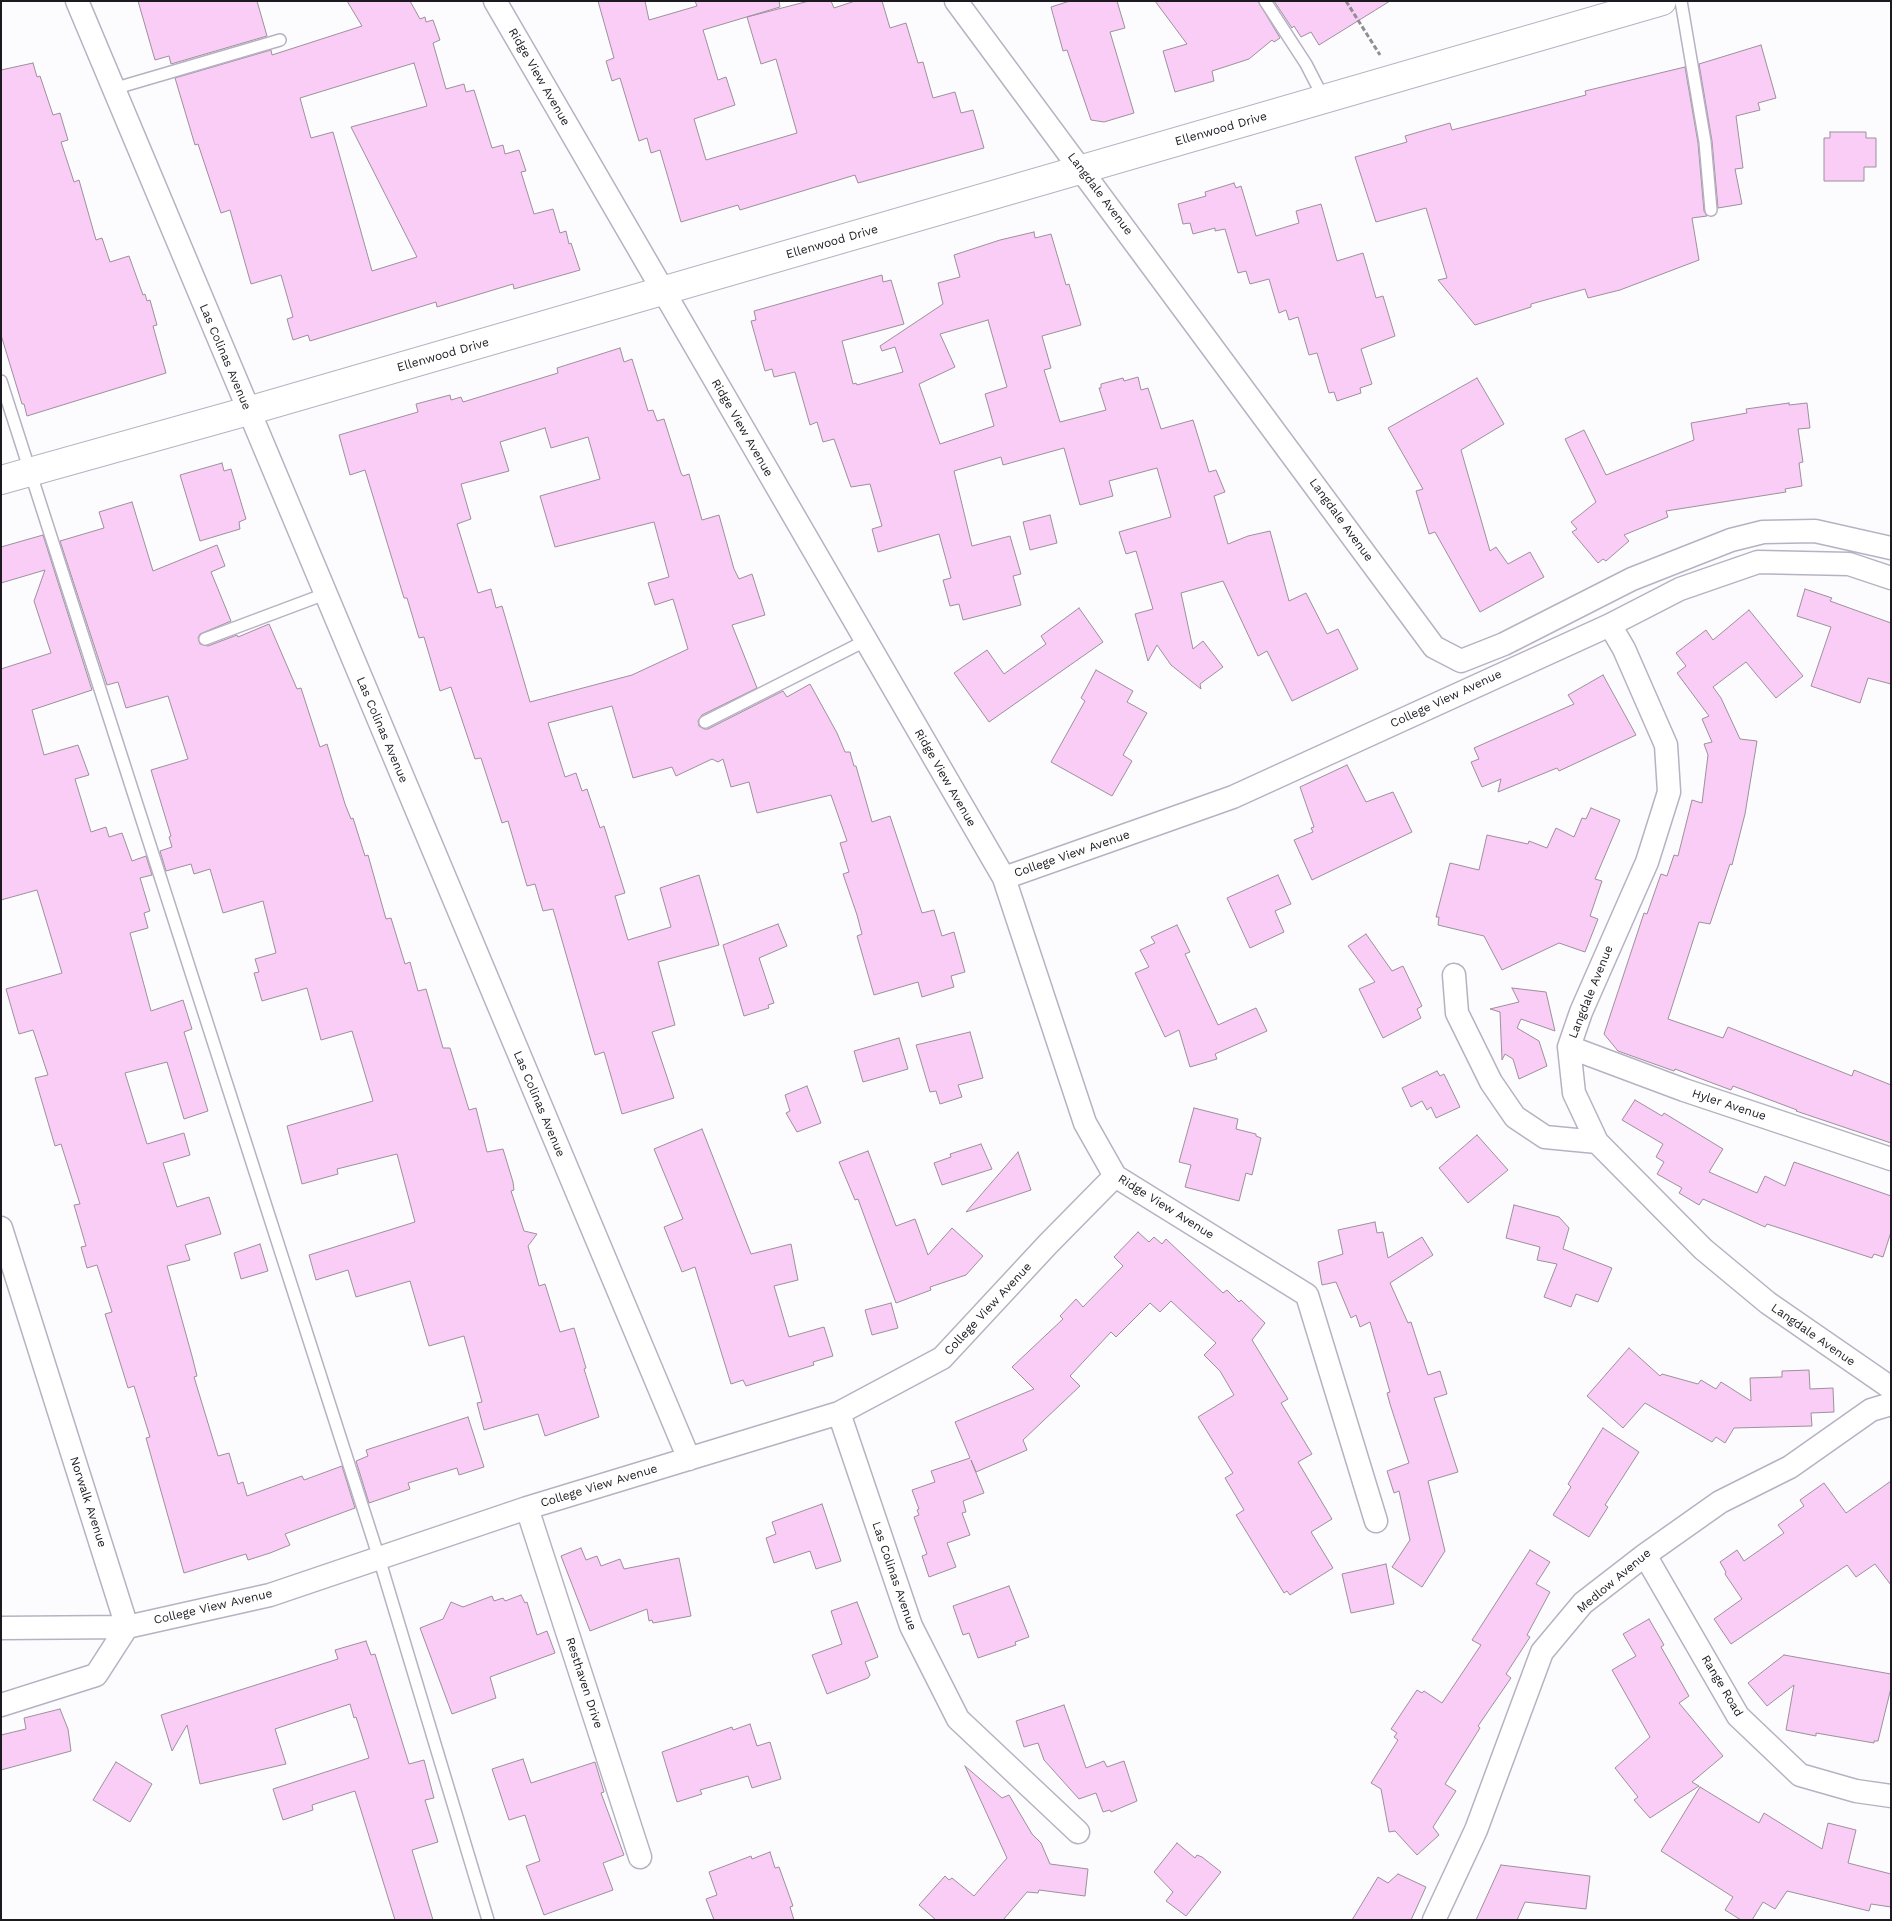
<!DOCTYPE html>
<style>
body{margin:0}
#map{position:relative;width:1892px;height:1921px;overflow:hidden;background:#fcfbfe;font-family:"Work Sans",sans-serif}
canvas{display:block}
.frame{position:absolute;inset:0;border:2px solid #1c1a20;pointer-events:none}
</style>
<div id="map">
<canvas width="1892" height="1921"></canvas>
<div class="frame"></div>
</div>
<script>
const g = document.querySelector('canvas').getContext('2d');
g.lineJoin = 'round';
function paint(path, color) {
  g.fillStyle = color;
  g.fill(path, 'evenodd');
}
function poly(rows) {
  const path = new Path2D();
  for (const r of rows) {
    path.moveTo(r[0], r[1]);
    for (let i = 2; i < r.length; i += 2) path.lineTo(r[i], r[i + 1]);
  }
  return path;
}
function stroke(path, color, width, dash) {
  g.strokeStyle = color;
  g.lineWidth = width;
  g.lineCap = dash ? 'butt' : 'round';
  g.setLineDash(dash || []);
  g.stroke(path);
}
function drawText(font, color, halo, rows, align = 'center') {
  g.font = font + ' "Work Sans",sans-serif';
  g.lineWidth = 4;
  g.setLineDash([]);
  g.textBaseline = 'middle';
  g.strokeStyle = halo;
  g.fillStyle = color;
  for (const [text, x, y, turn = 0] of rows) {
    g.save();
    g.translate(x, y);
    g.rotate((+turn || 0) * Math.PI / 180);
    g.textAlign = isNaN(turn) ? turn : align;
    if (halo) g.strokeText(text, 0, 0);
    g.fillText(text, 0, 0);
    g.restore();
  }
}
const building = poly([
 [138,1,257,1,267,36,171,64,169,56,155,60,138,1],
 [347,1,410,1,420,19,425,17,426,22,433,20,440,40,433,43,446,89,464,84,466,92,474,90,492,148,503,145,505,154,519,150,526,171,521,172,534,214,553,209,560,233,566,231,569,244,571,243,580,270,514,289,513,284,437,307,436,302,310,341,308,335,293,340,287,319,293,317,281,275,251,284,230,210,221,213,198,144,195,145,175,78,271,50,272,55,362,26,347,1],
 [414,63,427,106,351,127,417,257,372,271,333,132,311,138,300,98,414,63],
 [598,1,645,1,649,20,697,6,695,1,779,1,780,7,703,30,718,80,726,77,735,105,694,119,706,160,797,133,776,59,761,64,747,17,809,1,831,1,834,8,855,1,882,1,890,28,906,23,918,63,923,62,933,98,955,92,961,113,973,110,984,148,858,183,855,175,740,210,738,205,681,222,660,150,651,153,647,138,639,141,620,78,612,81,606,61,614,58,598,1],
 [1070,1,1117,1,1125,28,1110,32,1134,113,1104,122,1091,120,1067,50,1063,51,1051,7,1070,1],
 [1155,1,1258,1,1280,38,1274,42,1272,40,1249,59,1212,71,1214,81,1175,92,1163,51,1187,44,1155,1],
 [1274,1,1390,1,1319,45,1311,32,1301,37,1294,26,1292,28,1274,1],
 [1761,45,1776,98,1758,103,1760,110,1736,116,1743,168,1735,169,1742,204,1718,208,1712,141,1699,64,1761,45],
 [33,63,37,77,40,76,53,115,60,113,68,140,61,142,74,182,79,180,96,240,102,238,110,262,129,256,143,295,145,294,147,301,150,300,157,325,153,326,166,373,27,416,24,404,22,404,1,335,1,70,33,63],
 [1685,67,1698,143,1704,211,1707,216,1692,218,1699,260,1620,290,1588,298,1585,289,1531,304,1531,307,1475,325,1438,280,1447,278,1426,208,1376,222,1355,157,1407,142,1405,136,1450,123,1452,130,1586,95,1585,91,1685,67],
 [1830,132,1866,132,1866,138,1876,138,1876,167,1864,167,1864,181,1824,181,1824,138,1830,138,1830,132],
 [1234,183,1236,188,1241,186,1256,236,1299,223,1296,211,1321,204,1337,261,1363,253,1376,298,1383,296,1395,336,1361,349,1372,384,1360,388,1361,393,1337,401,1334,392,1329,393,1317,353,1309,355,1298,317,1289,320,1286,310,1279,313,1269,279,1250,284,1246,271,1238,273,1225,229,1215,231,1215,228,1193,234,1190,223,1183,224,1178,204,1206,196,1205,192,1234,183],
 [1034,232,1035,238,1051,234,1066,285,1069,284,1081,325,1042,336,1051,368,1044,370,1060,422,1106,410,1099,388,1101,388,1101,384,1123,378,1124,381,1138,377,1141,390,1148,388,1161,429,1193,420,1209,472,1216,470,1225,492,1214,496,1228,544,1248,536,1270,531,1289,601,1306,593,1327,634,1338,629,1358,669,1292,701,1267,651,1258,656,1223,581,1181,593,1193,649,1203,641,1223,667,1200,684,1201,689,1171,665,1157,645,1148,661,1135,614,1153,609,1136,551,1126,554,1119,532,1171,517,1157,468,1109,481,1113,496,1080,505,1064,448,1003,465,1001,457,954,471,972,546,1010,536,1021,574,1013,576,1021,605,963,620,959,604,950,606,943,580,951,578,939,534,878,552,872,529,882,526,870,484,851,487,834,439,823,442,817,422,810,425,795,372,774,377,772,369,765,371,751,321,756,320,754,311,882,275,883,282,891,280,904,324,842,341,853,384,856,383,857,385,903,372,895,347,882,351,880,346,943,304,938,283,960,277,954,255,1000,240,1034,232],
 [988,320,1007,387,985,394,994,426,940,444,919,384,955,367,940,334,988,320],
 [620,348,624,362,632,359,648,411,653,410,657,421,664,419,681,473,683,476,689,474,702,520,719,515,734,569,739,579,752,574,765,615,732,625,757,688,702,715,698,721,699,726,704,729,708,729,783,691,787,697,810,684,837,733,845,752,850,752,854,766,856,766,872,822,890,816,922,913,934,910,942,936,954,932,965,972,951,976,954,987,922,997,918,982,874,995,857,936,862,934,857,915,843,874,849,872,840,843,847,841,831,795,757,813,749,782,731,787,723,759,718,762,712,759,676,776,672,767,633,778,612,706,548,723,565,777,576,773,582,791,587,789,600,828,604,826,625,893,615,896,628,940,671,927,660,888,699,875,719,945,658,962,675,1025,652,1032,674,1098,622,1114,604,1052,595,1055,553,909,543,911,535,884,527,886,508,821,502,823,481,758,475,759,451,687,440,691,424,637,419,638,407,598,404,598,365,470,350,475,339,435,418,412,416,404,450,395,451,400,461,397,463,402,558,373,557,368,620,348],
 [545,428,551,448,588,437,600,479,540,496,555,547,654,522,669,577,648,583,655,605,673,599,688,649,632,675,530,702,502,606,496,608,491,589,478,593,457,524,471,519,461,484,509,471,500,442,545,428],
 [1477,378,1504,424,1461,450,1490,551,1496,547,1508,564,1530,552,1544,577,1480,612,1435,532,1429,534,1416,491,1423,489,1388,428,1477,378],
 [1789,403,1789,405,1807,403,1810,428,1798,429,1803,462,1799,463,1802,486,1785,489,1786,492,1666,511,1668,517,1624,535,1629,541,1606,561,1603,559,1598,563,1572,532,1577,529,1571,522,1596,502,1565,439,1584,430,1606,475,1694,440,1691,423,1747,413,1746,409,1789,403],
 [222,463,224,471,231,469,246,519,239,522,240,529,200,541,180,475,222,463],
 [132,502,153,571,217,545,225,566,211,572,231,621,200,634,198,638,200,644,208,646,237,635,238,637,269,624,297,689,301,688,320,747,327,744,345,804,351,819,353,818,365,856,368,855,386,919,391,918,405,964,410,962,418,991,426,989,443,1048,450,1048,469,1110,476,1108,487,1152,503,1149,513,1182,514,1190,511,1191,524,1231,537,1234,528,1246,539,1286,545,1284,560,1332,574,1328,586,1368,584,1369,599,1417,545,1436,538,1414,484,1430,477,1403,482,1402,464,1336,429,1346,410,1281,356,1297,348,1270,316,1280,309,1255,415,1222,397,1154,337,1169,338,1174,302,1184,287,1126,373,1101,352,1031,321,1040,307,988,262,1001,254,973,259,972,255,959,276,953,263,901,223,913,210,869,194,874,191,864,166,871,160,851,172,847,169,837,171,836,151,770,188,759,168,696,126,708,118,682,107,685,60,541,104,528,99,512,132,502],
 [1050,515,1057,543,1030,550,1023,522,1050,515],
 [43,535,92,690,32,710,44,755,78,745,89,775,75,779,91,832,106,827,109,837,122,833,132,861,146,856,152,875,140,878,150,911,144,913,148,928,130,933,151,1011,183,1000,192,1029,184,1032,208,1111,184,1119,167,1062,125,1073,147,1144,184,1133,190,1155,163,1163,177,1207,209,1197,221,1234,185,1245,190,1260,167,1266,192,1356,197,1376,194,1377,218,1456,229,1453,238,1484,243,1482,247,1496,302,1476,304,1480,342,1466,355,1508,285,1534,290,1545,270,1553,248,1560,246,1554,184,1573,146,1438,150,1437,134,1386,128,1388,105,1314,112,1312,97,1265,87,1268,81,1247,86,1246,74,1205,80,1204,61,1144,55,1146,35,1078,48,1075,33,1030,19,1034,6,989,62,973,37,890,1,900,1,669,51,653,34,601,45,570,1,583,1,547,43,535],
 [1805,589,1832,598,1830,601,1891,623,1891,684,1868,678,1860,703,1811,686,1831,627,1797,616,1805,589],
 [1079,608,1103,642,989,722,954,673,987,650,1004,674,1046,644,1041,636,1079,608],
 [1749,610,1803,676,1776,698,1746,662,1713,687,1721,698,1740,739,1757,741,1745,814,1732,865,1730,864,1710,924,1699,922,1668,1019,1723,1038,1728,1027,1852,1076,1854,1070,1891,1085,1891,1143,1796,1111,1797,1110,1733,1086,1731,1090,1675,1069,1674,1071,1618,1051,1604,1034,1644,913,1647,914,1661,874,1667,876,1674,855,1678,856,1692,800,1702,803,1708,755,1704,744,1712,742,1702,719,1709,716,1677,673,1686,666,1676,653,1706,630,1713,640,1749,610],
 [1096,670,1133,691,1127,702,1147,713,1123,755,1132,761,1112,796,1051,762,1085,701,1081,698,1096,670],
 [1603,675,1636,735,1559,771,1557,768,1498,792,1501,779,1482,787,1471,762,1479,759,1474,748,1574,704,1568,695,1603,675],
 [1347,765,1366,802,1393,792,1412,832,1312,880,1294,840,1313,832,1311,828,1314,827,1300,787,1347,765],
 [1591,808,1620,820,1595,879,1602,881,1590,916,1598,919,1585,952,1559,943,1502,970,1484,936,1438,925,1439,917,1436,917,1450,863,1479,870,1487,835,1528,844,1529,841,1547,848,1556,828,1574,837,1582,818,1586,819,1591,808],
 [1278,875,1291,904,1275,911,1284,932,1250,948,1227,898,1278,875],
 [778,924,787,946,759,958,774,1003,768,1005,769,1008,744,1016,723,945,778,924],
 [1177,925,1190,952,1185,954,1218,1025,1256,1008,1267,1031,1215,1054,1217,1059,1190,1067,1179,1030,1165,1037,1135,973,1149,967,1140,950,1155,943,1151,937,1177,925],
 [1366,934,1392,971,1403,966,1422,1006,1417,1009,1421,1018,1383,1038,1359,989,1375,982,1348,946,1366,934],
 [1512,988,1546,992,1555,1031,1521,1019,1517,1028,1539,1041,1547,1066,1519,1079,1513,1059,1505,1054,1502,1060,1500,1012,1490,1009,1519,1002,1512,988],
 [970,1032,983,1078,958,1085,962,1097,940,1104,936,1091,930,1092,916,1045,970,1032],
 [899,1038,908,1069,863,1082,854,1051,899,1038],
 [1437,1071,1440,1076,1444,1074,1460,1107,1436,1118,1431,1107,1427,1110,1422,1101,1411,1107,1402,1088,1437,1071],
 [807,1086,821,1123,797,1132,786,1113,790,1111,785,1095,807,1086],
 [1635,1100,1662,1116,1664,1113,1723,1149,1709,1172,1757,1193,1765,1176,1785,1186,1794,1162,1891,1196,1891,1232,1883,1257,1874,1254,1872,1258,1767,1224,1765,1227,1703,1199,1699,1205,1679,1193,1682,1188,1657,1174,1664,1162,1656,1157,1663,1144,1622,1120,1635,1100],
 [1194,1108,1238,1119,1236,1129,1256,1134,1256,1136,1261,1138,1252,1175,1246,1173,1239,1201,1185,1187,1191,1165,1179,1162,1194,1108],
 [702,1129,751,1254,791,1244,798,1280,774,1286,789,1337,824,1327,833,1356,813,1362,814,1365,746,1386,743,1380,731,1384,695,1267,682,1272,664,1227,683,1219,654,1149,702,1129],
 [1477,1135,1508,1170,1468,1203,1439,1168,1477,1135],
 [981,1144,992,1169,942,1185,934,1163,951,1157,950,1154,981,1144],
 [868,1151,896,1226,915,1219,928,1255,952,1228,983,1256,966,1275,930,1287,931,1290,896,1303,858,1199,855,1200,839,1162,868,1151],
 [1018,1152,1031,1190,966,1212,1018,1152],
 [1514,1205,1559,1217,1569,1228,1563,1249,1612,1268,1598,1302,1576,1294,1571,1307,1544,1297,1557,1264,1537,1260,1540,1247,1506,1238,1514,1205],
 [1375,1222,1377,1233,1383,1232,1388,1258,1422,1237,1433,1255,1390,1283,1408,1323,1411,1322,1428,1375,1440,1371,1447,1394,1434,1398,1458,1472,1428,1481,1445,1551,1422,1587,1392,1567,1410,1540,1399,1491,1394,1493,1387,1471,1409,1463,1390,1404,1387,1393,1390,1392,1370,1322,1360,1327,1356,1315,1351,1318,1336,1282,1322,1285,1318,1262,1343,1254,1338,1230,1375,1222],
 [1138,1232,1149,1242,1154,1237,1162,1244,1166,1239,1223,1293,1227,1290,1239,1302,1241,1300,1265,1323,1252,1340,1288,1399,1281,1403,1312,1454,1298,1462,1332,1519,1311,1532,1333,1568,1290,1595,1287,1591,1284,1593,1236,1515,1244,1510,1225,1478,1233,1473,1198,1417,1234,1395,1220,1371,1204,1355,1216,1343,1171,1301,1160,1312,1150,1303,1116,1337,1111,1332,1070,1376,1080,1386,1023,1440,1027,1450,976,1472,971,1460,984,1493,963,1501,966,1512,962,1513,970,1535,947,1543,956,1567,929,1577,922,1556,927,1554,914,1517,919,1515,917,1510,919,1509,912,1490,935,1482,931,1471,970,1458,955,1422,1034,1389,1012,1367,1063,1319,1060,1316,1076,1299,1083,1307,1123,1266,1114,1257,1138,1232],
 [260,1244,268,1271,241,1279,234,1253,260,1244],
 [891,1303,898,1328,872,1335,865,1310,891,1303],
 [1629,1348,1660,1376,1662,1374,1698,1384,1701,1380,1716,1389,1721,1382,1751,1401,1750,1378,1782,1377,1782,1371,1809,1370,1810,1389,1833,1388,1834,1412,1811,1413,1812,1426,1734,1428,1725,1443,1716,1437,1712,1442,1645,1403,1623,1428,1587,1396,1629,1348],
 [468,1417,484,1467,459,1475,457,1468,408,1483,410,1489,369,1503,356,1461,368,1456,366,1450,468,1417],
 [1603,1428,1639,1452,1605,1505,1608,1507,1589,1537,1553,1515,1571,1487,1568,1484,1603,1428],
 [1891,1481,1891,1585,1875,1564,1856,1577,1847,1565,1731,1644,1714,1619,1742,1599,1725,1574,1726,1572,1720,1562,1737,1550,1744,1561,1784,1533,1778,1525,1804,1506,1800,1500,1824,1483,1846,1513,1891,1481],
 [822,1504,841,1561,816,1569,810,1551,774,1563,766,1538,776,1534,772,1522,822,1504],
 [581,1548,586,1560,597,1556,601,1566,620,1559,624,1569,679,1558,691,1616,653,1623,652,1620,649,1621,647,1609,590,1631,561,1556,581,1548],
 [1530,1550,1550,1562,1536,1584,1550,1592,1527,1635,1530,1637,1506,1674,1511,1678,1478,1726,1480,1728,1445,1784,1456,1791,1433,1827,1439,1835,1417,1855,1395,1831,1389,1832,1381,1789,1371,1783,1398,1740,1394,1737,1397,1733,1391,1729,1417,1690,1422,1693,1424,1691,1442,1703,1481,1645,1472,1640,1530,1550],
 [1386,1564,1394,1604,1351,1613,1342,1574,1386,1564],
 [1009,1586,1029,1637,1015,1642,1016,1645,978,1658,969,1633,963,1635,953,1606,1009,1586],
 [521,1595,525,1603,527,1602,537,1635,547,1631,555,1653,490,1677,496,1698,452,1714,420,1628,443,1619,451,1602,463,1607,492,1596,494,1601,503,1598,505,1601,521,1595],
 [857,1602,878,1657,865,1662,870,1675,868,1678,827,1694,812,1655,842,1644,831,1611,857,1602],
 [1649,1619,1664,1645,1661,1647,1689,1696,1679,1703,1723,1756,1692,1782,1699,1786,1650,1818,1634,1800,1638,1797,1615,1768,1650,1737,1612,1670,1636,1656,1623,1634,1649,1619],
 [366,1641,371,1655,375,1654,409,1764,424,1760,434,1798,425,1800,438,1842,412,1850,433,1920,395,1920,355,1791,312,1805,313,1810,283,1820,273,1789,369,1758,356,1717,354,1718,350,1704,275,1729,286,1764,200,1784,187,1725,172,1751,161,1715,338,1659,335,1650,366,1641],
 [1784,1655,1891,1674,1891,1688,1878,1741,1874,1741,1874,1743,1816,1733,1816,1736,1786,1730,1794,1685,1767,1706,1748,1683,1784,1655],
 [1064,1705,1086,1768,1104,1761,1107,1767,1124,1761,1137,1801,1111,1812,1110,1810,1103,1812,1096,1793,1079,1799,1044,1760,1038,1743,1024,1747,1016,1721,1064,1705],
 [60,1709,68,1729,71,1751,1,1770,1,1735,26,1729,24,1718,60,1709],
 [750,1724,757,1746,770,1742,781,1779,752,1788,748,1776,700,1790,702,1794,677,1802,662,1752,732,1727,733,1730,750,1724],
 [523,1759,531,1783,595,1762,604,1792,601,1793,624,1855,603,1863,613,1890,544,1915,526,1866,540,1861,525,1815,509,1820,492,1769,523,1759],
 [116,1762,152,1784,130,1822,93,1800,116,1762],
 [965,1766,1002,1798,1009,1795,1032,1834,1041,1843,1050,1864,1088,1869,1085,1896,1039,1890,1038,1893,1027,1892,1003,1920,936,1920,919,1905,945,1876,949,1880,952,1878,974,1896,1007,1858,965,1766],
 [1700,1787,1759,1823,1764,1813,1822,1849,1828,1823,1856,1830,1848,1863,1891,1874,1891,1907,1871,1904,1869,1911,1787,1891,1775,1909,1763,1902,1752,1920,1741,1920,1725,1910,1733,1897,1661,1851,1700,1787],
 [1177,1843,1195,1858,1197,1855,1202,1857,1221,1872,1186,1916,1166,1901,1173,1892,1154,1872,1177,1843],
 [770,1852,775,1868,779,1867,793,1906,790,1907,794,1920,714,1920,706,1899,717,1895,709,1872,751,1856,752,1859,770,1852],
 [1501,1865,1590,1876,1586,1909,1525,1902,1517,1920,1476,1920,1501,1865],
 [1398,1874,1426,1887,1411,1920,1352,1920,1378,1877,1388,1883,1398,1874]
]);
const path = poly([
 [1346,1,1380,55]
]);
const lane = poly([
 [1265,1,1306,64,1324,99],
 [1681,1,1705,142,1711,210],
 [113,89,280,40],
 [1,381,379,1558,488,1920],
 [205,639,325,594],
 [705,722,865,641]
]);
const street = poly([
 [77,1,689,1459],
 [495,1,1004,878,1085,1123,1115,1176,1307,1295,1376,1521],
 [956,1,1434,647,1461,661,1504,644,1632,579,1731,540,1763,532,1815,531,1891,548],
 [1610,625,1624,649,1666,745,1669,792,1647,862,1581,1012,1569,1047,1574,1093,1597,1142,1703,1249,1768,1303,1891,1388],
 [1004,878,1233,797,1610,625,1680,589,1758,562,1849,564,1891,578],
 [1454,975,1457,1013,1491,1082,1515,1117,1545,1137,1597,1142],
 [1569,1047,1684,1090,1891,1159],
 [1,1228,127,1627,96,1675,1,1705],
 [839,1413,911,1626,958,1719,1078,1832],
 [527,1508,640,1857],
 [1645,1555,1738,1716,1800,1775,1856,1791,1891,1796],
 [1,1628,127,1627,270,1595,527,1508,839,1413,942,1358,1048,1244,1115,1176],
 [1434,1920,1476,1830,1542,1652,1583,1603,1645,1555,1720,1502,1790,1467,1871,1410,1891,1404]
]);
const secondary = poly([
 [1,480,248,411,1662,1]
]);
const streetNames = [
 ["Ridge View Avenue",539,77,60],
 ["Ellenwood Drive",1221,129,-16],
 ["Langdale Avenue",1100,194,53],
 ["Ellenwood Drive",832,242,-16],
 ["Ellenwood Drive",443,355,-16],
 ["Las Colinas Avenue",225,357,67],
 ["Ridge View Avenue",742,428,60],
 ["Langdale Avenue",1341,520,54],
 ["College View Avenue",1446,699,-25],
 ["Las Colinas Avenue",382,730,67],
 ["Ridge View Avenue",945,778,60],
 ["College View Avenue",1072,854,-19],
 ["Langdale Avenue",1591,992,-68],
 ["Las Colinas Avenue",539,1104,67],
 ["Hyler Avenue",1729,1105,18],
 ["Ridge View Avenue",1166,1207,32],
 ["College View Avenue",988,1309,-47],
 ["Langdale Avenue",1813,1335,35],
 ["College View Avenue",599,1486,-17],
 ["Norwalk Avenue",88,1502,72],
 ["Las Colinas Avenue",894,1576,71],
 ["Medlow Avenue",1614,1581,-40],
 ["College View Avenue",213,1607,-13],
 ["Resthaven Drive",584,1683,72],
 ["Range Road",1722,1686,59]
];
paint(building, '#f9cdf6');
stroke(building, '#9d909c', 1);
stroke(lane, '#b7b2c2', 14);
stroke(street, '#b7b2c2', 25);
stroke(secondary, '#b7b2c2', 30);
stroke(path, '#8f8e92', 3, [5, 2.5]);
stroke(lane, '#fff', 11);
stroke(street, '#fff', 22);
stroke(secondary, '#fff', 28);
drawText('12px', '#1c1a20', '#fff', streetNames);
</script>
